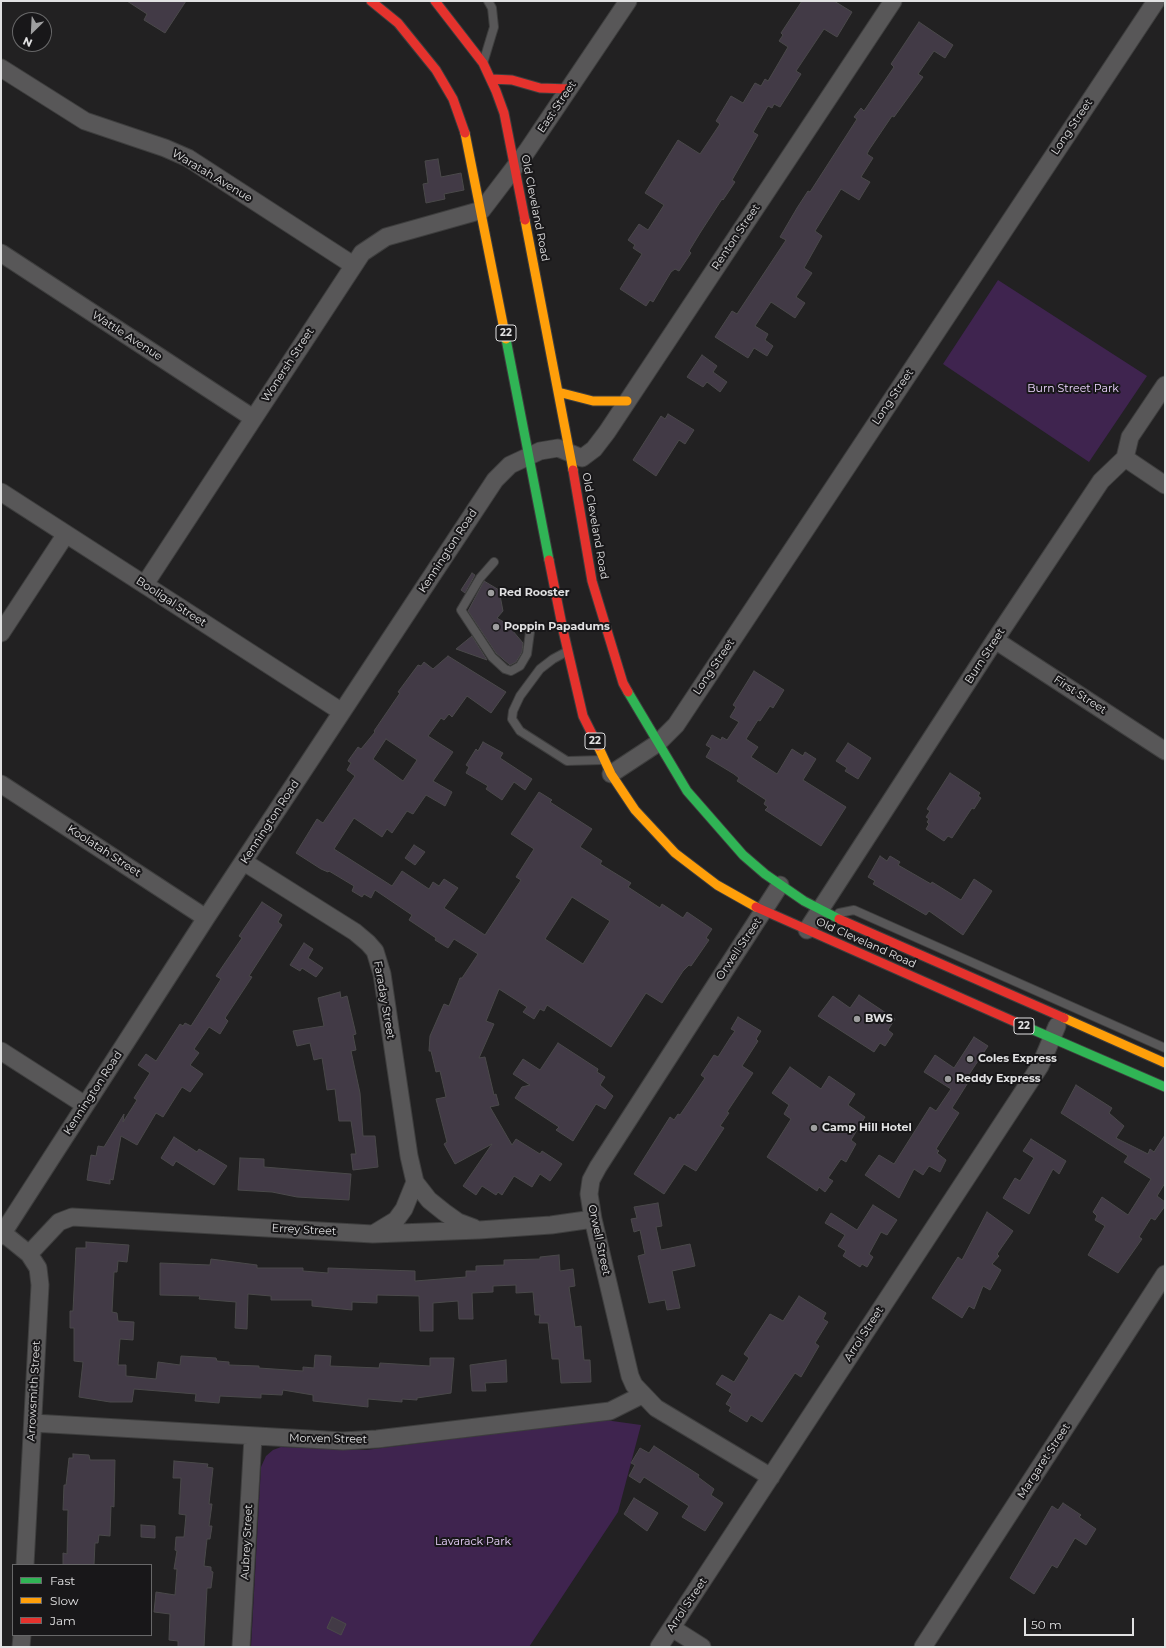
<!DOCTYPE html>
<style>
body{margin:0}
#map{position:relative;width:1166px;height:1648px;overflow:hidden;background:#222122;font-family:Montserrat,sans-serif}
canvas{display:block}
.frame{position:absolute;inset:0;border:2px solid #e1e1e2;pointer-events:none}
.legend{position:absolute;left:12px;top:1564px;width:140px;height:72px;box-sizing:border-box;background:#181719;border:1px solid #686869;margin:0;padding:5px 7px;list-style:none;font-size:12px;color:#e1e1e2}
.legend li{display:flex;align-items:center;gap:8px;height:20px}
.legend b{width:20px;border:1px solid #686869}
.north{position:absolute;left:12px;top:12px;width:40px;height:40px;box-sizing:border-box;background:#181719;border:1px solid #686869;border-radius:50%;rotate:204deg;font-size:11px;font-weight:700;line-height:16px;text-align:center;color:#e1e1e2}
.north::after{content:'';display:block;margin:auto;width:14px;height:18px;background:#9e9e9f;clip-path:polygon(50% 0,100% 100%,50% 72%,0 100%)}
.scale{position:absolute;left:1024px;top:1618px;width:110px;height:18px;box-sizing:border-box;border:2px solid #e1e1e2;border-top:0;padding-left:5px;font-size:12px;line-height:14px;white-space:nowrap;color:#e1e1e2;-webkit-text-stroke:3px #181719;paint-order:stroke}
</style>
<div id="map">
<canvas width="1166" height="1648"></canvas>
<div class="frame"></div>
<ul class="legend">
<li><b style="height:5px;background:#30b455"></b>Fast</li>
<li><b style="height:5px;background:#ff9f0a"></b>Slow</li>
<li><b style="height:5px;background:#e5322d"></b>Jam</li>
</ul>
<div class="north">N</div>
<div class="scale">50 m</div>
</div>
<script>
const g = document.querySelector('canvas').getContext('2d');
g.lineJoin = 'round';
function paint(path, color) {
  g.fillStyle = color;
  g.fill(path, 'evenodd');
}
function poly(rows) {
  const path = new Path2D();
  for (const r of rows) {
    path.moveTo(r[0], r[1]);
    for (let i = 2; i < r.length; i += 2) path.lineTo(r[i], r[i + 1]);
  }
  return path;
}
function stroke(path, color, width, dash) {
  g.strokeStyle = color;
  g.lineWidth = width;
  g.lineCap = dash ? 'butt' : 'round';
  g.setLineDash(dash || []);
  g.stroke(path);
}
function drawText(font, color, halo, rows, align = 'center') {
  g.font = font + ' Montserrat,sans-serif';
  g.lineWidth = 4;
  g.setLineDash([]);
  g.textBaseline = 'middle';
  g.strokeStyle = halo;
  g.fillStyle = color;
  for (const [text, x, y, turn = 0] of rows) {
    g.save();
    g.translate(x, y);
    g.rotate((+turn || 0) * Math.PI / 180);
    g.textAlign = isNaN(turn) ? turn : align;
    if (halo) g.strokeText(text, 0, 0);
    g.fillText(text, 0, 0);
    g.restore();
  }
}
const green = poly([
 [998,280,1147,376,1089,462,943,364],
 [605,1420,641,1425,618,1512,529,1647,251,1647,261,1467,266,1456,273,1450,281,1447,366,1450]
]);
const building = poly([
 [127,1,186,1,165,33,144,20,147,14,127,1],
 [802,1,834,1,852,12,837,37,824,29,796,71,801,74,780,107,774,104,772,108,768,106,753,132,758,135,732,180,735,182,723,200,722,199,700,233,689,251,691,253,679,271,675,269,671,272,653,302,650,300,646,306,620,289,642,254,633,248,635,245,628,240,639,224,648,230,664,205,645,193,678,140,700,154,720,124,716,121,731,96,743,103,755,83,761,86,765,79,768,81,788,47,779,41,783,35,781,33,802,1],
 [919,22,953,45,945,58,934,51,918,74,923,77,894,117,892,116,869,150,867,154,873,158,861,177,870,182,859,200,841,189,815,231,822,236,804,268,812,273,796,297,805,303,795,318,771,302,755,326,768,334,765,340,773,346,767,356,754,348,748,358,715,337,732,311,737,314,786,240,780,237,797,208,808,191,810,192,857,119,854,117,861,108,864,111,894,67,891,64,919,22],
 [438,159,441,177,461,173,464,190,444,194,445,199,426,203,423,184,428,183,425,161,438,159],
 [702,355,717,366,713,372,727,382,720,392,707,382,703,387,687,377,702,355],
 [668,414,694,430,685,444,679,440,656,476,633,460,661,416,665,419,668,414],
 [472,573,475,575,465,593,461,590,472,573],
 [484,581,499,590,503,611,497,618,507,624,523,643,522,652,516,662,510,665,496,653,468,611,484,581],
 [472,636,487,660,456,649,472,636],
 [448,656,506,692,491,713,467,696,452,717,449,714,444,720,441,718,428,736,453,752,433,781,452,792,445,806,426,795,413,814,407,811,392,833,387,829,382,837,354,818,334,849,392,886,402,871,429,889,433,882,439,886,444,879,458,888,444,908,485,935,521,880,516,877,534,849,511,834,539,792,552,800,550,802,592,829,580,847,602,861,600,864,631,883,628,887,660,908,662,904,683,918,687,912,712,929,706,938,709,940,691,966,689,965,683,971,662,1003,646,993,611,1047,547,1005,544,1011,540,1009,534,1019,523,1012,527,1007,499,989,486,1021,494,1024,479,1058,485,1057,494,1095,496,1094,499,1105,490,1107,512,1145,516,1139,540,1154,542,1151,562,1164,550,1181,540,1174,532,1187,514,1176,502,1195,498,1192,496,1195,482,1186,476,1195,463,1186,492,1144,455,1164,444,1144,447,1142,436,1099,446,1097,440,1071,436,1072,431,1051,429,1051,430,1036,444,1004,449,1006,460,978,462,978,478,954,454,939,448,948,435,940,436,938,409,920,412,915,375,890,371,898,364,894,362,897,352,891,354,886,329,871,328,872,321,869,296,853,317,819,323,823,355,776,347,770,351,763,348,761,358,747,361,749,375,732,374,731,400,693,398,692,418,665,421,666,424,662,433,669,448,656],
 [386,739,417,760,403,781,373,759,386,739],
 [572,897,610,921,583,964,545,939,572,897],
 [754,671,784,690,773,708,770,706,760,721,758,720,746,739,758,747,751,757,777,774,792,749,803,756,805,752,816,759,803,780,846,807,821,846,765,810,768,807,764,804,766,800,737,781,739,778,734,774,706,757,711,748,706,745,712,735,721,740,722,737,727,740,739,722,730,717,736,707,733,705,754,671],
 [483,742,503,753,500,758,532,779,525,790,514,782,502,800,486,789,488,786,466,773,469,767,466,765,476,749,478,751,483,742],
 [848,743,871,758,858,779,845,771,847,768,836,761,848,743],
 [950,773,980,793,978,796,981,798,974,809,972,808,952,838,948,836,944,841,926,829,929,824,927,822,929,819,926,817,930,811,927,809,950,773],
 [414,845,425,852,415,865,405,858,414,845],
 [880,856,887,861,890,856,900,862,898,865,931,884,932,882,961,900,974,879,992,891,963,935,929,911,926,915,873,884,875,881,868,877,880,856],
 [262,902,282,915,278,922,282,925,249,976,252,977,225,1018,228,1021,220,1034,209,1027,194,1049,199,1053,190,1065,203,1074,190,1092,182,1087,163,1117,156,1113,137,1145,121,1136,113,1180,110,1179,110,1184,87,1180,91,1155,96,1156,98,1146,104,1147,124,1114,123,1122,137,1100,134,1098,150,1073,138,1065,146,1054,156,1061,180,1024,183,1026,185,1023,191,1026,221,979,216,976,242,938,239,936,262,902],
 [304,943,313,949,308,958,323,968,316,977,302,968,300,971,290,965,304,943],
 [340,992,341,998,347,996,356,1034,353,1035,356,1050,351,1051,360,1093,363,1136,375,1136,378,1167,353,1170,351,1154,356,1154,351,1121,339,1121,335,1089,327,1090,322,1058,314,1060,310,1043,297,1046,293,1031,324,1026,318,998,340,992],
 [859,995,895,1019,888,1030,893,1034,885,1046,880,1043,874,1052,818,1016,833,996,850,1008,859,995],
 [738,1017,761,1031,756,1039,758,1041,742,1066,753,1073,727,1112,729,1113,720,1126,724,1128,696,1171,684,1164,664,1194,634,1174,670,1117,674,1120,678,1114,680,1115,705,1078,701,1075,714,1055,718,1057,730,1038,735,1031,731,1029,738,1017],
 [974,1037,988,1046,966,1079,969,1081,952,1108,959,1113,936,1149,939,1151,937,1153,946,1160,940,1172,929,1166,923,1175,914,1169,899,1198,865,1175,879,1155,894,1164,930,1107,936,1111,951,1089,924,1072,935,1055,954,1068,974,1037],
 [558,1043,598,1069,597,1072,605,1077,600,1085,613,1096,605,1109,596,1104,573,1141,556,1130,559,1127,515,1098,522,1087,530,1085,513,1074,523,1059,540,1070,558,1043],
 [790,1067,821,1089,829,1076,855,1094,848,1105,865,1117,851,1140,856,1144,846,1162,841,1159,828,1178,833,1181,825,1192,819,1187,817,1191,767,1157,791,1119,784,1114,789,1105,772,1093,790,1067],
 [1076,1085,1112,1108,1109,1113,1124,1126,1116,1138,1148,1154,1150,1149,1154,1152,1165,1135,1165,1183,1157,1196,1165,1202,1165,1206,1155,1220,1151,1218,1139,1237,1142,1239,1118,1273,1088,1255,1105,1226,1095,1220,1097,1216,1093,1212,1102,1197,1128,1215,1151,1179,1124,1162,1128,1156,1061,1113,1076,1085],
 [174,1137,197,1152,199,1149,227,1166,214,1185,176,1161,173,1166,161,1158,174,1137],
 [1031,1139,1066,1161,1059,1174,1053,1169,1029,1214,1003,1198,1015,1178,1020,1181,1034,1158,1023,1151,1031,1139],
 [240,1158,264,1159,264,1167,351,1174,349,1200,297,1197,272,1192,238,1190,240,1158],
 [658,1203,662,1226,656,1227,661,1250,690,1244,695,1266,672,1271,680,1308,667,1310,665,1300,649,1303,638,1256,645,1254,640,1230,634,1232,631,1219,637,1218,634,1207,658,1203],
 [873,1205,897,1220,887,1235,881,1232,869,1254,873,1257,867,1267,862,1264,860,1267,843,1256,846,1251,838,1246,845,1235,825,1223,831,1213,857,1230,873,1205],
 [987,1212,1013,1231,997,1254,999,1256,992,1264,1001,1270,990,1290,983,1286,974,1309,969,1306,962,1318,932,1298,958,1257,962,1260,987,1212],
 [86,1242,129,1245,127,1262,118,1261,117,1272,114,1272,112,1312,117,1313,118,1321,134,1322,133,1340,120,1339,118,1365,126,1365,126,1376,156,1379,158,1362,180,1365,181,1356,216,1358,217,1361,229,1362,229,1365,259,1366,259,1368,303,1371,303,1367,314,1368,315,1355,331,1356,330,1366,379,1368,380,1363,430,1366,430,1358,454,1358,451,1393,417,1398,417,1400,402,1399,402,1402,368,1399,368,1407,313,1401,313,1395,283,1390,282,1395,261,1394,261,1398,220,1396,219,1403,195,1401,196,1394,134,1389,132,1402,110,1402,79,1397,83,1362,74,1361,74,1328,70,1328,70,1311,73,1311,76,1248,86,1248,86,1242],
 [559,1255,560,1271,573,1269,575,1286,569,1287,575,1327,581,1326,584,1360,590,1360,591,1382,561,1383,559,1359,552,1359,548,1323,539,1323,540,1315,535,1315,533,1292,516,1293,516,1285,493,1286,493,1292,472,1293,473,1319,459,1319,458,1301,433,1303,433,1331,420,1331,419,1296,377,1295,377,1303,352,1302,352,1310,312,1306,312,1300,271,1300,271,1296,248,1294,247,1329,235,1328,236,1302,199,1299,200,1296,160,1295,160,1263,210,1265,211,1259,257,1265,257,1268,303,1268,303,1271,328,1273,328,1268,415,1271,415,1281,466,1277,466,1271,476,1271,476,1266,504,1265,504,1260,540,1259,540,1257,559,1255],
 [799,1296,826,1313,823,1319,828,1322,815,1343,819,1346,801,1377,795,1373,762,1422,751,1415,747,1422,729,1411,731,1407,726,1404,732,1394,716,1384,722,1375,734,1382,749,1358,744,1354,770,1314,783,1321,799,1296],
 [506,1360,507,1382,485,1383,486,1391,472,1391,470,1365,506,1360],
 [654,1446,699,1475,698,1477,714,1489,711,1495,723,1503,705,1531,682,1517,689,1506,644,1477,640,1483,629,1476,635,1465,631,1463,640,1448,649,1453,654,1446],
 [73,1454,89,1455,90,1460,115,1460,114,1507,111,1506,110,1536,99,1535,98,1543,95,1543,94,1565,63,1565,63,1553,67,1554,68,1510,63,1510,64,1485,66,1485,69,1458,73,1458,73,1454],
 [174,1461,208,1464,207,1467,213,1468,209,1504,212,1504,209,1526,212,1526,210,1539,207,1539,204,1566,211,1567,211,1571,213,1572,211,1588,207,1588,204,1647,178,1647,178,1641,169,1640,170,1614,154,1612,156,1592,175,1595,177,1569,174,1569,177,1551,175,1550,176,1537,184,1537,186,1515,179,1514,181,1478,173,1478,174,1461],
 [634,1498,658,1513,647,1531,624,1514,634,1498],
 [1063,1503,1081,1515,1079,1517,1096,1529,1086,1545,1075,1538,1057,1568,1052,1565,1034,1594,1010,1578,1052,1506,1058,1510,1063,1503],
 [141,1525,155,1526,155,1538,141,1537,141,1525],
 [332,1617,346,1624,341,1635,327,1628,332,1617]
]);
const lane = poly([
 [484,60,494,27,492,8,488,1],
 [494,562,480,578,461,610,492,657,505,669,511,671,520,666,527,654,530,632],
 [566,652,553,659,540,669,520,696,513,711,512,719,520,731,567,761,603,760],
 [839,913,854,910,1165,1048]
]);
const street = poly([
 [1,68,85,121,165,148,188,158,353,265],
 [1,253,253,418],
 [1125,458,1165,485],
 [1,492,342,712],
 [145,584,362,253,386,237,482,210,527,151,628,1],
 [1,633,66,534],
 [995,640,1165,751],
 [611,774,658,743,676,725,1156,1],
 [1,784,206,918],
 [244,862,355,932,368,943,375,951,382,974,409,1156,415,1182,429,1200,444,1212,458,1222,474,1228],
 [807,930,995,640,1101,481,1125,458,1130,437,1165,385],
 [1,1051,85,1105],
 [3,1233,29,1254,38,1268,40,1285,25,1565],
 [373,1234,396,1220,404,1209,415,1182],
 [1,1236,206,918,495,480,510,465,540,451,558,448,582,458,594,449,607,432,893,1],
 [29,1254,59,1222,72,1217,373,1234,479,1230,551,1225,593,1219],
 [33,1423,343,1441,377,1439,610,1411,642,1395],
 [771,1477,656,1408,634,1385,630,1376,593,1219,589,1194,591,1180,598,1167,780,885],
 [672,1628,702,1647],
 [21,1647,22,1635],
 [241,1647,253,1437],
 [659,1647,1040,1066,1057,1026],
 [923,1647,1165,1274]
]);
const fast = poly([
 [506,339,549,560],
 [628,692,687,791,743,855,765,874,804,901,839,919],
 [1022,1025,1165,1087]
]);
const slow = poly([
 [465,133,506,339],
 [525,220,573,470],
 [558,392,593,401,627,401],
 [598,746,611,774,635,810,675,853,717,885,756,907],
 [1064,1018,1165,1063]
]);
const jam = poly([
 [371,1,398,23,436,70,453,99,465,133],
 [435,1,483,63,496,91,504,113,525,220],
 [491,79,512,80,540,88,569,89],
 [573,470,592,581,623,683,628,692],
 [549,560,563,630,583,716,598,746],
 [756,907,1022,1025],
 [839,919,1064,1018]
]);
const markers = [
 [491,593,4,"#9e9e9f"],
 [496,627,4,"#9e9e9f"],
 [857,1019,4,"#9e9e9f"],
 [970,1059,4,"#9e9e9f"],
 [948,1079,4,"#9e9e9f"],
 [814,1128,4,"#9e9e9f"]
];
const shields = [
 [506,333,20],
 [595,741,20],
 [1024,1026,20]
];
const shieldNames = [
 ["22",506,333],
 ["22",595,741],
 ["22",1024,1026]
];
const streetNames = [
 ["East Street",557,107,-56],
 ["Long Street",1072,127,-56],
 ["Waratah Avenue",212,176,31],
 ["Old Cleveland Road",535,208,79],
 ["Renton Street",736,237,-56],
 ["Wattle Avenue",127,336,33],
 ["Wonersh Street",288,365,-57],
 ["Long Street",893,397,-56],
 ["Old Cleveland Road",595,526,80],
 ["Kennington Road",448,551,-57],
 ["Booligal Street",171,602,33],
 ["Burn Street",985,656,-57],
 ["Long Street",714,667,-56],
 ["First Street",1080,695,33],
 ["Kennington Road",270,822,-57],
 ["Koolatah Street",104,851,33],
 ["Old Cleveland Road",866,943,24],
 ["Orwell Street",739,949,-56],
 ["Faraday Street",384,1000,80],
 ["Kennington Road",93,1093,-57],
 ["Errey Street",304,1230,3],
 ["Orwell Street",599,1240,78],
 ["Arrol Street",864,1334,-57],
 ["Arrowsmith Street",34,1391,-87],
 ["Morven Street",328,1439,1],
 ["Margaret Street",1044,1461,-57],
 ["Aubrey Street",247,1542,-87],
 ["Arrol Street",687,1605,-56]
];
const parkNames = [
 ["Burn Street Park",1073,389],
 ["Lavarack Park",473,1542]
];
const poiNames = [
 ["Red Rooster",499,593],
 ["Poppin Papadums",504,627],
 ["BWS",865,1019],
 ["Coles Express",978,1059],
 ["Reddy Express",956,1079],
 ["Camp Hill Hotel",822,1128]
];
paint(green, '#3f244f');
paint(building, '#423a46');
stroke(building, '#4a494a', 1);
stroke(lane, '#3e3e3e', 10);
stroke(street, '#3e3e3e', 19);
stroke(fast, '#3e3e3e', 11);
stroke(slow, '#3e3e3e', 11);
stroke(jam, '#3e3e3e', 11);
stroke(lane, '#585758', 8);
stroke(street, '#585758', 17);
stroke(fast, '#30b455', 9);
stroke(slow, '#ff9f0a', 9);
stroke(jam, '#e5322d', 9);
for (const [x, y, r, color] of markers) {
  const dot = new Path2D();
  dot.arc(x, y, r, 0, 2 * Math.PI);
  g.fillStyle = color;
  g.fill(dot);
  stroke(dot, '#181719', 1.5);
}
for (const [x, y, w] of shields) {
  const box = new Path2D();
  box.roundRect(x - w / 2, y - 8, w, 16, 3);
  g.fillStyle = '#181719';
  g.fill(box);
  stroke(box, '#e1e1e2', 1);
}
drawText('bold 10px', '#e1e1e2', null, shieldNames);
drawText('11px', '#e1e1e2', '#181719', streetNames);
drawText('11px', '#edd5ff', '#181719', parkNames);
drawText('bold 11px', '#e1e1e2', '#181719', poiNames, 'left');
</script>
